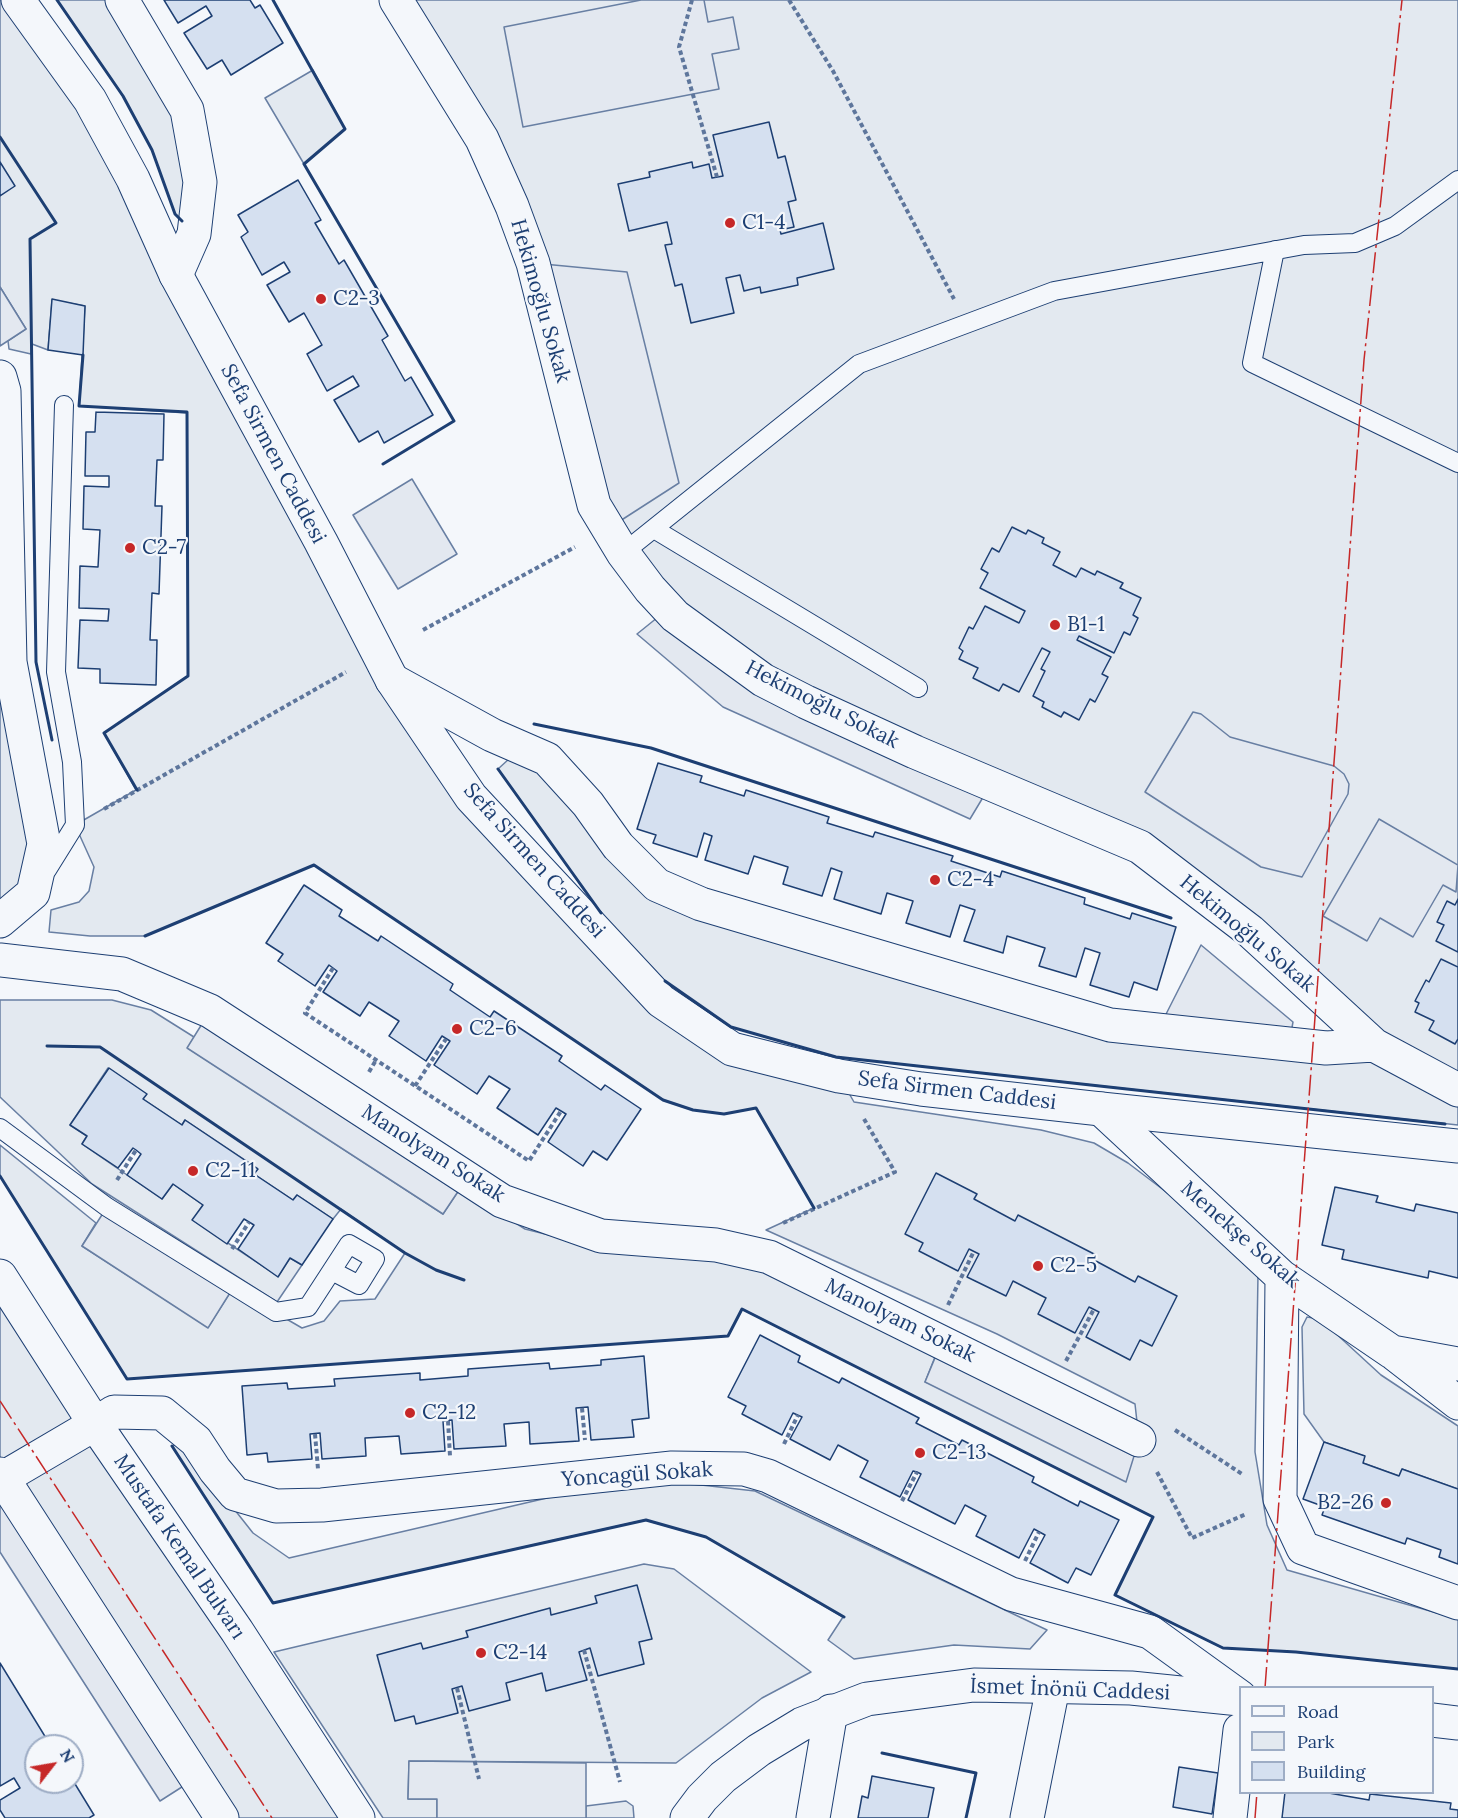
<!DOCTYPE html>
<meta charset="utf-8">
<style>
body{margin:0}
#map{position:relative;width:1458px;height:1818px;overflow:hidden;background:#f4f7fb;font-family:Lora,serif}
canvas{display:block}
.legend{position:absolute;left:1239px;top:1686px;width:195px;height:108px;box-sizing:border-box;background:#f4f7fb;border:2px solid #9eadc5;margin:0;padding:8px 10px;list-style:none;font-size:18px;color:#1d3f73}
.legend li{display:flex;align-items:center;gap:12px;height:30px}
.legend b{width:30px;border:2px solid #9eadc5}
.north{position:absolute;left:24px;top:1734px;width:60px;height:60px;box-sizing:border-box;background:#f4f7fb;border:2px solid #9eadc5;border-radius:50%;rotate:59deg;font-size:16px;font-weight:700;line-height:24px;text-align:center;color:#1d3f73}
.north::after{content:'';display:block;margin:auto;width:21px;height:27px;background:#c62828;clip-path:polygon(50% 0,100% 100%,50% 72%,0 100%)}
</style>
<div id="map">
<canvas width="1458" height="1818"></canvas>
<ul class="legend">
<li><b style="height:8px;background:#f4f7fb"></b>Road</li>
<li><b style="height:16px;background:#e3e9f0"></b>Park</li>
<li><b style="height:16px;background:#d5e0f0"></b>Building</li>
</ul>
<div class="north">N</div>
</div>
<script>
const g = document.querySelector('canvas').getContext('2d');
g.lineJoin = 'round';
function paint(path, color) {
  g.fillStyle = color;
  g.fill(path, 'evenodd');
}
function poly(rows) {
  const path = new Path2D();
  for (const r of rows) {
    path.moveTo(r[0], r[1]);
    for (let i = 2; i < r.length; i += 2) path.lineTo(r[i], r[i + 1]);
  }
  return path;
}
function stroke(path, color, width, dash) {
  g.strokeStyle = color;
  g.lineWidth = width;
  g.lineCap = dash ? 'butt' : 'round';
  g.setLineDash(dash || []);
  g.stroke(path);
}
function drawText(font, color, halo, rows, align = 'center') {
  g.font = font + ' Lora,serif';
  g.lineWidth = 4.5;
  g.setLineDash([]);
  g.textBaseline = 'middle';
  g.strokeStyle = halo;
  g.fillStyle = color;
  for (const [text, x, y, turn = 0] of rows) {
    g.save();
    g.translate(x, y);
    g.rotate((+turn || 0) * Math.PI / 180);
    g.textAlign = isNaN(turn) ? turn : align;
    if (halo) g.strokeText(text, 0, 0);
    g.fillText(text, 0, 0);
    g.restore();
  }
}
const green = poly([
 [0,0,18,0,471,797,732,1049,839,1076,854,1102,1041,1130,1094,1143,1128,1163,1215,1229,1258,1275,1255,1452,1267,1525,1287,1570,1458,1619,1458,1669,1296,1652,1223,1648,1115,1595,1153,1517,742,1309,728,1336,127,1379,0,1176,0,1145,96,1223,82,1246,208,1327,233,1288,302,1328,324,1321,340,1301,375,1299,405,1253,341,1209,333,1219,297,1195,293,1200,254,1174,257,1168,185,1120,182,1125,143,1099,146,1094,108,1068,70,1125,87,1136,82,1144,162,1199,173,1184,203,1205,193,1220,278,1276,290,1258,302,1265,277,1302,92,1184,0,1097,0,1000,112,1000,151,1010,194,1037,188,1048,443,1214,467,1178,500,1213,525,1229,601,1248,712,1255,765,1269,937,1352,925,1382,1139,1440,1135,1404,997,1334,766,1230,814,1208,756,1108,724,1114,693,1110,663,1100,314,865,145,936,90,936,49,932,51,910,79,902,89,891,94,867,75,825,136,790,104,733,188,676,187,413,79,406,85,306,52,300,48,350,32,344,31,354,9,349,8,341,26,329,0,287,0,0],
 [57,0,122,0,187,110,196,237,175,214,152,150,123,96,57,0],
 [396,0,1458,0,1458,1125,836,1057,731,1027,667,983,603,916,498,769,521,748,657,885,1110,1025,1373,1045,1140,847,806,702,623,553,533,263,396,0],
 [313,70,345,129,304,164,265,98,313,70],
 [0,649,44,844,0,921,0,649],
 [0,1272,358,1818,222,1818,0,1474,0,1272],
 [1307,1317,1320,1319,1381,1375,1458,1426,1458,1489,1402,1469,1399,1476,1363,1463,1364,1456,1324,1442,1304,1414,1302,1327,1307,1317],
 [182,1443,253,1533,289,1558,590,1488,683,1483,755,1491,1047,1630,1030,1649,954,1645,854,1659,828,1640,843,1617,706,1537,645,1520,273,1603,172,1446,182,1443],
 [644,1564,674,1569,811,1672,762,1698,676,1763,409,1761,408,1799,437,1799,437,1818,383,1818,274,1652,644,1564],
 [626,1801,633,1806,634,1818,586,1818,586,1806,626,1801]
]);
const parking = poly([
 [641,0,704,0,708,22,733,17,739,49,712,54,719,89,523,127,504,27,641,0],
 [533,263,627,272,679,483,606,530,533,263],
 [0,287,26,329,0,346,0,287],
 [412,479,457,554,398,589,353,515,412,479],
 [668,609,675,616,991,784,970,819,723,707,637,634,668,609],
 [1193,712,1201,714,1230,737,1334,766,1344,774,1349,784,1348,794,1302,877,1261,867,1145,792,1193,712],
 [1379,819,1458,865,1456,892,1443,885,1413,937,1380,918,1367,941,1323,916,1379,819],
 [1201,945,1293,1022,1289,1044,1158,1030,1201,945],
 [210,1011,467,1178,443,1214,187,1048,210,1011],
 [107,1207,233,1288,208,1328,82,1246,107,1207],
 [942,1341,1139,1440,1126,1482,925,1382,942,1341],
 [0,1474,196,1778,160,1801,0,1552,0,1474],
 [409,1761,586,1763,586,1818,437,1818,437,1799,408,1799,409,1761]
]);
const building = poly([
 [164,0,250,0,255,8,260,5,283,43,231,75,222,60,207,69,184,33,212,16,206,6,178,23,164,0],
 [769,122,778,158,785,156,796,200,788,202,794,227,780,230,781,234,823,223,834,269,797,278,798,285,761,293,760,287,744,291,740,275,726,278,734,313,691,323,682,284,675,286,665,245,672,244,667,222,629,231,618,184,650,177,649,172,692,162,693,168,709,164,712,178,723,176,713,135,769,122],
 [0,162,15,186,0,196,0,162],
 [298,180,321,220,315,223,339,264,344,260,388,336,382,340,405,381,411,377,433,415,384,443,378,431,359,442,334,400,359,386,353,376,327,391,307,354,322,345,304,313,289,322,267,285,290,272,284,262,262,275,241,237,248,232,238,215,298,180],
 [52,299,85,306,83,355,48,350,52,299],
 [96,412,164,414,163,460,157,460,155,506,162,506,159,594,152,593,150,640,157,640,156,685,100,683,100,669,78,668,80,620,108,621,109,609,79,608,80,566,98,567,100,530,83,529,84,486,109,487,109,476,85,476,86,432,95,432,96,412],
 [1012,527,1026,534,1028,530,1044,538,1042,543,1060,552,1053,565,1076,577,1081,568,1095,575,1097,571,1123,583,1120,588,1141,598,1133,615,1138,618,1130,635,1124,632,1114,653,1079,636,1077,640,1111,657,1102,674,1108,677,1095,702,1090,699,1079,720,1064,712,1061,717,1042,707,1044,702,1033,696,1045,671,1041,669,1050,652,1042,648,1019,692,1003,684,999,691,973,678,978,668,959,659,963,651,959,648,969,627,973,629,985,606,1019,623,1025,611,980,588,988,573,981,569,992,548,999,552,1012,527],
 [658,763,702,776,700,782,744,796,746,790,829,817,827,823,873,837,875,832,953,856,951,861,1000,877,1002,871,1085,898,1084,904,1130,919,1132,913,1176,927,1157,990,1134,982,1129,997,1090,985,1100,953,1085,948,1076,977,1039,966,1045,948,1007,936,1003,953,964,941,975,910,960,905,950,937,906,923,913,901,887,893,881,914,834,899,842,872,831,868,822,896,783,884,788,867,754,856,748,874,705,860,712,836,704,833,697,857,653,843,656,835,637,829,658,763],
 [304,885,342,910,339,916,378,941,381,936,453,984,450,990,490,1017,494,1011,562,1056,559,1061,601,1090,605,1085,641,1109,607,1160,593,1151,583,1166,548,1142,566,1114,556,1108,538,1135,497,1108,510,1089,489,1076,477,1094,434,1065,450,1041,442,1036,426,1061,389,1036,399,1021,369,1002,360,1016,323,992,337,971,329,965,315,986,278,961,283,954,266,943,304,885],
 [1458,899,1458,952,1436,941,1444,925,1437,922,1447,901,1455,905,1458,899],
 [1441,959,1458,967,1458,1039,1455,1044,1429,1030,1434,1021,1415,1012,1419,1003,1415,1001,1426,980,1429,982,1441,959],
 [109,1068,147,1094,143,1099,182,1125,185,1120,258,1169,254,1174,293,1200,297,1195,333,1219,302,1265,290,1258,278,1277,238,1249,254,1225,244,1219,227,1244,192,1220,203,1205,173,1184,162,1199,127,1175,141,1154,136,1150,133,1148,118,1168,82,1144,87,1136,70,1125,109,1068],
 [936,1173,977,1194,974,1199,1015,1221,1018,1215,1096,1255,1094,1260,1135,1282,1138,1276,1177,1296,1152,1346,1140,1340,1130,1360,1086,1337,1099,1312,1089,1307,1075,1333,1038,1314,1046,1298,1013,1281,1006,1296,967,1277,979,1254,969,1249,958,1271,919,1251,923,1243,905,1234,936,1173],
 [1335,1187,1378,1196,1376,1202,1414,1211,1416,1204,1458,1213,1458,1278,1429,1271,1428,1278,1342,1259,1344,1250,1322,1245,1335,1187],
 [760,1335,800,1356,798,1362,839,1383,842,1378,919,1418,916,1423,959,1445,962,1440,1034,1477,1032,1482,1078,1506,1080,1501,1119,1520,1091,1575,1076,1568,1068,1583,1030,1563,1045,1535,1034,1529,1019,1558,976,1536,986,1516,965,1505,955,1524,908,1500,921,1474,917,1472,913,1471,900,1497,860,1477,868,1461,838,1445,830,1460,790,1439,802,1417,793,1413,782,1435,742,1414,746,1406,728,1397,760,1335],
 [644,1356,649,1418,632,1420,634,1437,591,1440,588,1407,576,1408,579,1441,530,1444,529,1422,504,1424,506,1446,454,1449,452,1420,443,1421,445,1451,401,1454,399,1436,365,1438,366,1456,322,1459,320,1433,310,1434,312,1459,268,1462,267,1453,247,1455,242,1386,287,1383,288,1389,335,1386,334,1379,420,1373,420,1380,468,1376,468,1369,549,1363,550,1369,601,1365,601,1360,644,1356],
 [1324,1442,1365,1456,1363,1463,1399,1476,1402,1469,1458,1489,1458,1564,1439,1557,1441,1550,1407,1538,1405,1544,1322,1515,1325,1507,1303,1499,1324,1442],
 [637,1585,652,1639,639,1642,644,1664,598,1676,590,1648,579,1652,587,1680,546,1691,542,1673,506,1683,510,1700,469,1711,462,1686,452,1689,458,1713,416,1724,414,1716,395,1721,377,1655,421,1643,423,1649,468,1637,466,1631,550,1608,551,1615,597,1603,595,1596,637,1585],
 [0,1663,46,1738,41,1741,44,1746,36,1746,36,1782,72,1782,72,1779,94,1815,89,1818,5,1818,0,1810,0,1800,20,1788,14,1778,0,1786,0,1663],
 [1179,1767,1218,1773,1212,1814,1173,1807,1179,1767],
 [872,1776,934,1788,928,1818,858,1818,862,1796,868,1798,872,1776],
 [1285,1792,1323,1792,1369,1800,1370,1794,1451,1803,1450,1809,1458,1810,1458,1818,1282,1818,1285,1792]
]);
const path = poly([
 [692,0,679,47,717,177],
 [789,0,833,71,954,299],
 [423,630,575,547],
 [104,809,346,672],
 [333,968,305,1013,529,1161,561,1111],
 [369,1072,376,1060],
 [415,1086,446,1039],
 [117,1180,136,1150],
 [783,1223,895,1172,864,1119],
 [232,1249,249,1222],
 [948,1305,974,1251],
 [1066,1361,1094,1309],
 [582,1408,585,1440],
 [448,1421,450,1456],
 [1175,1430,1242,1474],
 [315,1434,318,1469],
 [784,1444,798,1415],
 [1157,1472,1192,1538,1246,1514],
 [902,1501,917,1472],
 [1025,1561,1039,1532],
 [584,1650,620,1782],
 [457,1688,479,1779]
]);
const lane = poly([
 [1275,250,1252,363,1458,463],
 [654,529,918,688],
 [623,553,859,364,1054,291,1304,245,1355,243,1395,226,1458,180],
 [47,870,75,825,72,762,56,672,64,405],
 [0,1128,107,1207,276,1312,308,1307,349,1244,375,1259,359,1285,332,1271]
]);
const street = poly([
 [122,0,187,110,200,182,194,234,176,275],
 [396,0,482,139,512,206,533,263,594,505,623,553,650,589,675,616,763,680,806,702,915,752,1140,847,1250,931,1374,1045,1458,1090],
 [0,377,4,391,10,662,44,844,33,893,0,921],
 [392,680,492,735,547,759,588,804,618,846,657,885,701,904,1110,1025,1326,1048,1374,1045],
 [0,960,122,974,210,1011,502,1201,601,1236,716,1245,769,1257,1139,1440],
 [1101,1109,1282,1277,1392,1352,1458,1364],
 [1282,1277,1280,1499,1303,1548,1458,1603],
 [1396,1355,1458,1403],
 [95,1424,114,1412,162,1413,196,1441,215,1470,235,1494,276,1506,322,1505,672,1468,744,1469,768,1476,1011,1594,1150,1632,1240,1697],
 [813,1818,831,1711],
 [1027,1818,1053,1687],
 [1230,1818,1240,1730]
]);
const secondary = poly([
 [18,0,90,100,133,179,176,275,321,542,392,680,471,797,661,1001,732,1049,839,1076,921,1089,1101,1109,1458,1146],
 [0,1276,95,1424,237,1631,358,1818],
 [0,1474,222,1818],
 [3,1478,95,1424],
 [1432,1720,1458,1723],
 [687,1818,702,1798,723,1777,759,1750,802,1724,867,1699,974,1685,1131,1688,1240,1699]
]);
const wall = poly([
 [57,0,123,96,152,150,175,214,182,221],
 [273,0,345,129,304,164,454,421,383,464],
 [0,137,56,223,30,239,36,662,52,740],
 [83,355,79,406,187,412,188,676,104,733,137,790],
 [534,724,651,748,1171,918],
 [498,769,601,913],
 [145,936,314,865,663,1100,693,1110,724,1114,756,1108,814,1208],
 [665,981,731,1027,836,1057,1445,1124],
 [47,1046,100,1047,405,1253,436,1270,464,1280],
 [0,1176,127,1379,728,1336,742,1309,1153,1517,1115,1595,1223,1648,1296,1652,1458,1669],
 [172,1446,273,1603,646,1520,706,1537,844,1617],
 [882,1753,976,1773,966,1818]
]);
const power = poly([
 [0,1401,272,1818],
 [1265,1688,1364,360,1402,0],
 [1255,1818,1257,1792]
]);
const markers = [
 [730,223,6,"#c62828"],
 [321,299,6,"#c62828"],
 [130,548,6,"#c62828"],
 [1055,625,6,"#c62828"],
 [935,880,6,"#c62828"],
 [457,1029,6,"#c62828"],
 [193,1171,6,"#c62828"],
 [1038,1266,6,"#c62828"],
 [410,1413,6,"#c62828"],
 [920,1453,6,"#c62828"],
 [1386,1503,6,"#c62828"],
 [481,1653,6,"#c62828"]
];
const poiNames = [
 ["C1-4",742,223],
 ["C2-3",333,299],
 ["C2-7",142,548],
 ["B1-1",1067,625],
 ["C2-4",947,880],
 ["C2-6",469,1029],
 ["C2-11",205,1171],
 ["C2-5",1050,1266],
 ["C2-12",422,1413],
 ["C2-13",932,1453],
 ["B2-26",1374,1503,"right"],
 ["C2-14",493,1653]
];
const streetNames = [
 ["Hekimoğlu Sokak",540,301,74],
 ["Sefa Sirmen Caddesi",273,454,62],
 ["Hekimoğlu Sokak",822,705,27],
 ["Sefa Sirmen Caddesi",534,861,48],
 ["Hekimoğlu Sokak",1247,934,40],
 ["Sefa Sirmen Caddesi",957,1091,7],
 ["Manolyam Sokak",433,1154,32],
 ["Menekşe Sokak",1240,1235,41],
 ["Manolyam Sokak",900,1321,26],
 ["Yoncagül Sokak",637,1475,-4],
 ["Mustafa Kemal Bulvarı",179,1547,56],
 ["İsmet İnönü Caddesi",1070,1690,2]
];
paint(green, '#e3e9f0');
stroke(green, '#687fa3', 1.5);
paint(parking, '#e3e8f0');
stroke(parking, '#687fa3', 1.5);
paint(building, '#d5e0f0');
stroke(building, '#1d3f73', 1.5);
stroke(lane, '#1d3f73', 20);
stroke(street, '#1d3f73', 35);
stroke(secondary, '#1d3f73', 35);
stroke(path, '#5e769c', 4, [4.5, 3]);
stroke(lane, '#f4f7fb', 18);
stroke(street, '#f4f7fb', 33);
stroke(secondary, '#f4f7fb', 33);
stroke(wall, '#1d3f73', 3);
stroke(power, '#c62828', 1.5, [21, 4.5, 3, 4.5]);
for (const [x, y, r, color] of markers) {
  const dot = new Path2D();
  dot.arc(x, y, r, 0, 2 * Math.PI);
  g.fillStyle = color;
  g.fill(dot);
  stroke(dot, '#f4f7fb', 2);
}
drawText('21px', '#1d3f73', '#f4f7fb', poiNames, 'left');
drawText('21px', '#1d3f73', '#f4f7fb', streetNames);
</script>
